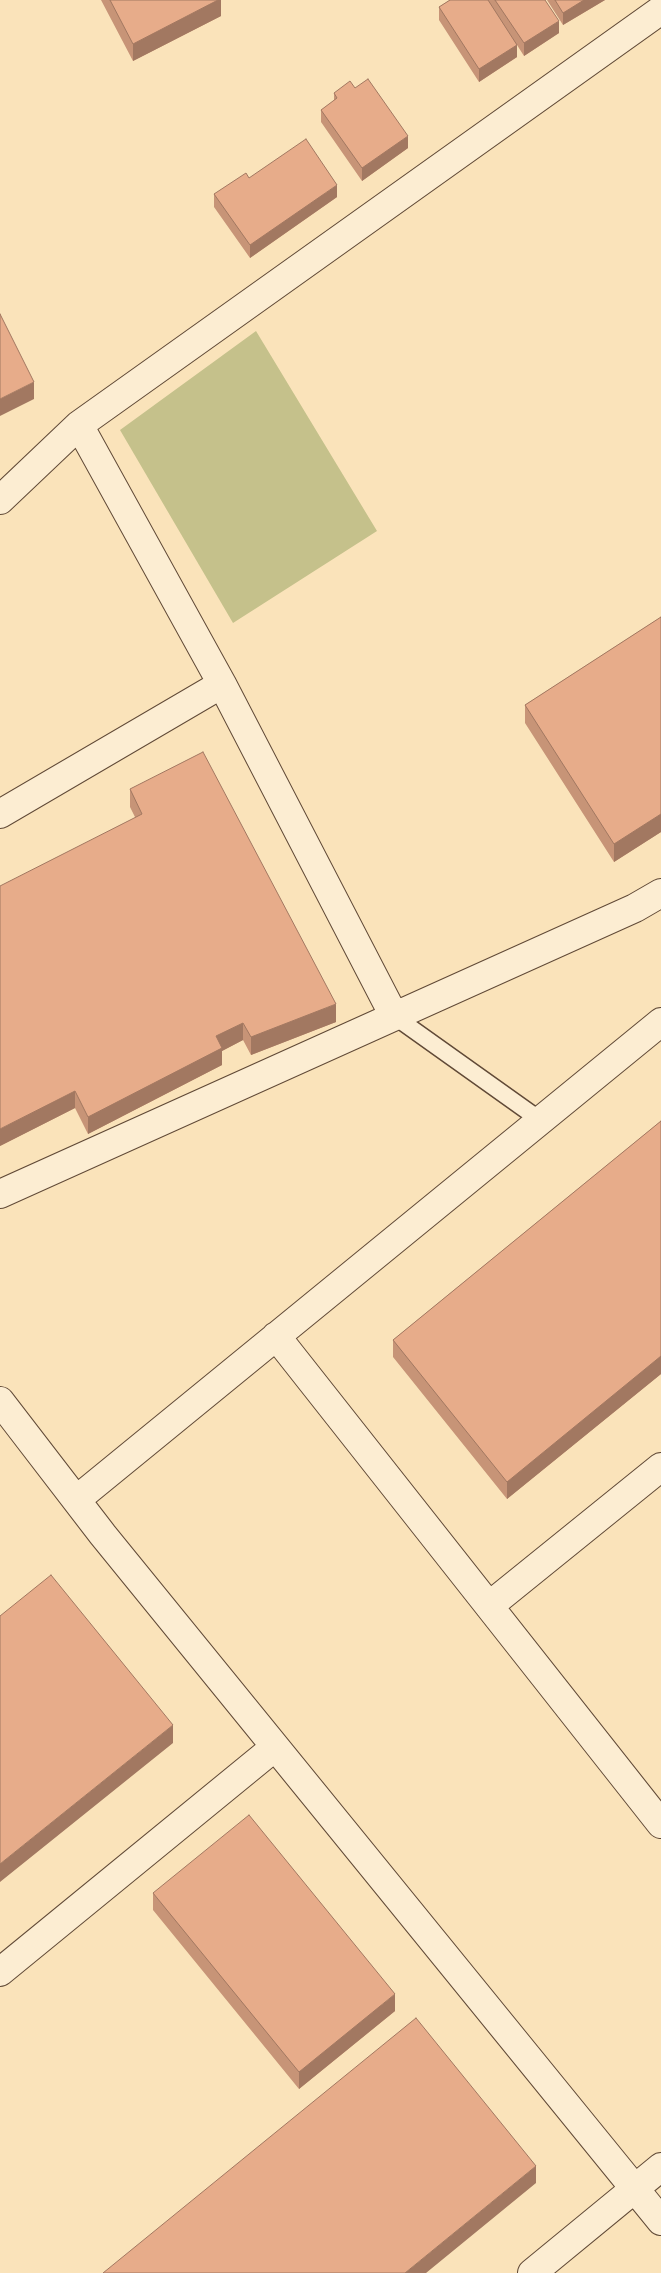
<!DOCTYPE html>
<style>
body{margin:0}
canvas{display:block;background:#fae3ba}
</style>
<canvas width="661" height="2273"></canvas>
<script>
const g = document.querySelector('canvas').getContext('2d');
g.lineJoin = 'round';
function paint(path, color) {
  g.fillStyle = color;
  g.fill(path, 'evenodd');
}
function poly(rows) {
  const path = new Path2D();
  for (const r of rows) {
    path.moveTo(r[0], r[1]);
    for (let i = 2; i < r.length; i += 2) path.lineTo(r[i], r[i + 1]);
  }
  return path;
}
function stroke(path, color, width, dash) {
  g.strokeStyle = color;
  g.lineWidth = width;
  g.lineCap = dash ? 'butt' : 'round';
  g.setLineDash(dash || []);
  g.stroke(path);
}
const green = poly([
 [256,331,377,531,233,623,120,430]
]);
const service = poly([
 [394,1016,540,1120]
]);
const minor = poly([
 [79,425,222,684,394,1016],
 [0,500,79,425,661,10],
 [0,814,222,684],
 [0,1194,635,908,661,893],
 [276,1336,661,1824],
 [0,1401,103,1535,661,2221],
 [76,1500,661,1022],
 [489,1606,661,1467],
 [0,1972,275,1747],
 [532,2273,661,2167]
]);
const wall = poly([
 [101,0,221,0,221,16,133,61],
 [450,0,545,0,559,33,524,56,517,45,517,57,479,82,439,20,439,7],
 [547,0,605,0,563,25],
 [355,88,408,148,362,181,321,122,321,110,334,101,334,93],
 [249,178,337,197,250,258,214,207,214,194],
 [661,617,661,832,614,862,525,723,525,705],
 [130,789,336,1022,251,1055,243,1040,222,1051,222,1065,88,1134,75,1108,0,1146,135,817,130,807],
 [661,1121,661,1374,507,1499,393,1357,393,1340],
 [153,1893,395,2011,299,2089,153,1910]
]);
const shadedWall = poly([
 [218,0,221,0,221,16,133,61,133,44],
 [584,0,605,0,563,25,563,13],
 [559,21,559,33,524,56,524,43],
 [517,45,517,57,479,82,479,69],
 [408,136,408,148,362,181,362,168],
 [337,185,337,197,250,258,250,245],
 [34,382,34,399,0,416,0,399],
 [661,814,661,832,614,862,614,844],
 [336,1004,336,1022,251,1055,251,1037],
 [243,1023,243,1040,222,1051,222,1065,88,1134,88,1117,216,1036],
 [75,1091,75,1108,0,1146,0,1129],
 [661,1356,661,1374,507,1499,507,1482],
 [173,1725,173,1743,0,1882,0,1864],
 [395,1994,395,2011,299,2089,299,2072],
 [536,2166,536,2183,426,2273,405,2273]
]);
const building = poly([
 [110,0,218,0,133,44,110,0],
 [450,0,488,0,517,45,479,69,439,7,450,0],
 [495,0,545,0,559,21,524,43,495,0],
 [555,0,584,0,563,13,555,0],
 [368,79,408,136,362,168,321,110,337,98,334,93,350,81,355,88,368,79],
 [306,139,337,185,250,245,214,194,246,173,249,178,306,139],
 [0,314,34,382,0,399,0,314],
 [661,617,661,814,614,844,525,705,661,617],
 [203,752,336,1004,251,1037,243,1023,216,1036,222,1048,88,1117,75,1091,0,1129,0,886,142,814,130,789,203,752],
 [661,1121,661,1356,507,1482,393,1340,661,1121],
 [51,1575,173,1725,0,1864,0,1616,51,1575],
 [249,1815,395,1994,299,2072,153,1893,249,1815],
 [416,2018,536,2166,405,2273,103,2273,416,2018]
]);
paint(green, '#c5c18b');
stroke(service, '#614a37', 19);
stroke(minor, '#614a37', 30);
stroke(service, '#fcedd2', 16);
stroke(minor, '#fcedd2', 28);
paint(wall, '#c79477');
paint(shadedWall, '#a27861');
paint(building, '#e7ac8a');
stroke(building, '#a27861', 1);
</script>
